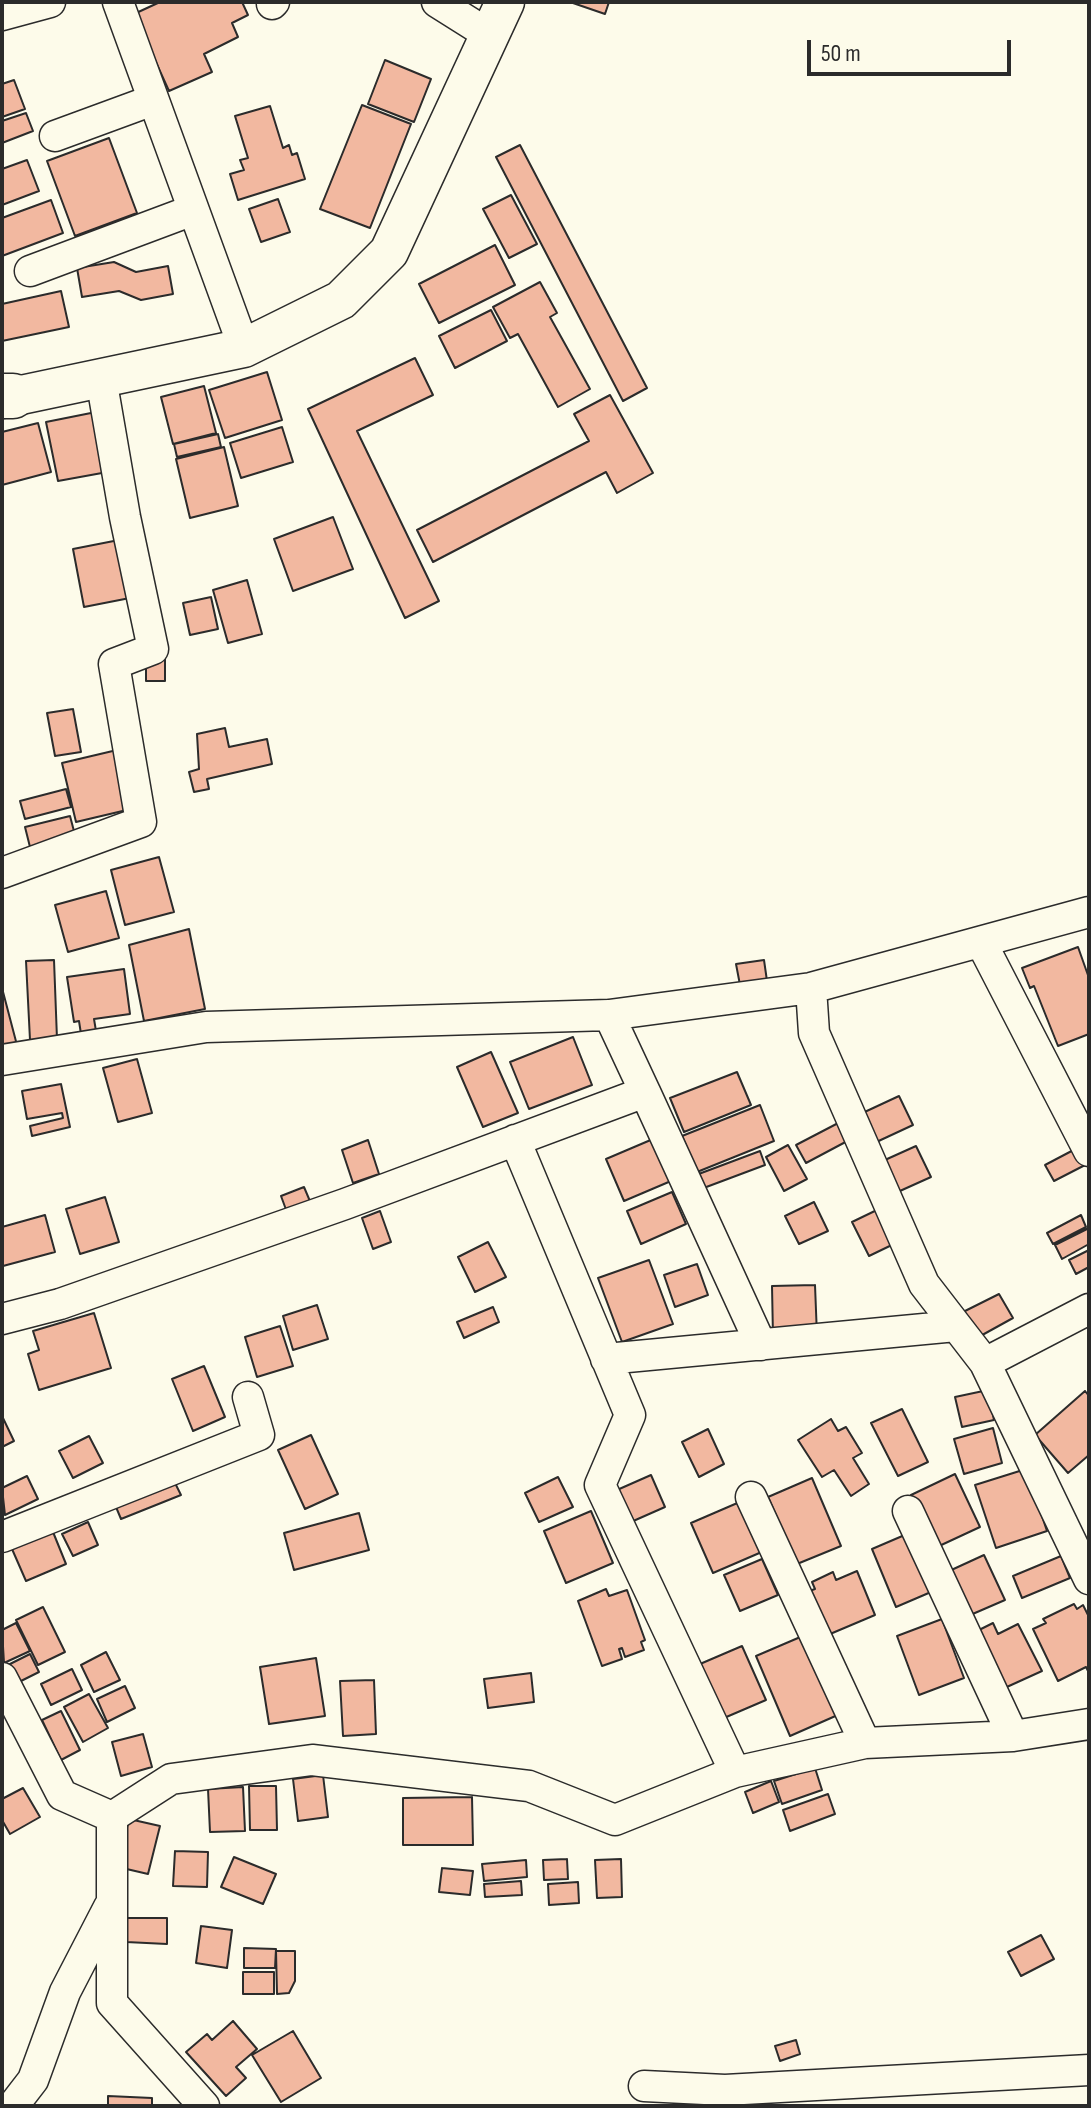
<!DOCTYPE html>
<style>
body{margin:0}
#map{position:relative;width:1091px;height:2108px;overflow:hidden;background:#fdfbea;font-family:"Sofia Sans Condensed",sans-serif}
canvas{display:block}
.frame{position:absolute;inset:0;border:4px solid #2b2b2b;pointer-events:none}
.scale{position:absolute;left:807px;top:40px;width:204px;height:36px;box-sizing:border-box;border:4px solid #2b2b2b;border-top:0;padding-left:10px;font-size:24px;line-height:28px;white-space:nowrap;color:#2b2b2b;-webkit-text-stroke:6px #fdfbea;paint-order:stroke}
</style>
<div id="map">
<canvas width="1091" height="2108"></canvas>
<div class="frame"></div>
<div class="scale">50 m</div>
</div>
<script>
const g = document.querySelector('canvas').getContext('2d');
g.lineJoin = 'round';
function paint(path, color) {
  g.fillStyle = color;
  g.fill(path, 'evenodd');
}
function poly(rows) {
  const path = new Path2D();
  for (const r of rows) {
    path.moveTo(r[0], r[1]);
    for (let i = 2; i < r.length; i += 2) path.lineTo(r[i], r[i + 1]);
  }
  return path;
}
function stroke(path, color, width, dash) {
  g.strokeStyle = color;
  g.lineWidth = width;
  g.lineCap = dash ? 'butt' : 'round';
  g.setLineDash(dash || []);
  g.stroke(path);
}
const building = poly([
 [160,2,242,2,248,15,232,23,238,37,204,54,212,72,169,91,134,14,160,2],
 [570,2,609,2,605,14,570,2],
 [385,60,431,79,414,122,368,104,385,60],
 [14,80,25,109,2,117,2,84,14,80],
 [362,105,411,124,370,228,320,209,362,105],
 [270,106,283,148,289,145,292,155,297,153,305,179,238,200,230,174,244,170,240,160,248,158,235,116,270,106],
 [26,113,33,131,2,143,2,121,26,113],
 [109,138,137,213,75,236,47,161,109,138],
 [520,145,647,388,623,401,496,157,520,145],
 [27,160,39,191,2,205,2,169,27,160],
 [511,195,537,244,509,258,483,209,511,195],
 [278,199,290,232,261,242,249,209,278,199],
 [51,200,63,233,2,256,2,218,51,200],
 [495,245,515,285,439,323,419,284,495,245],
 [114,262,136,272,168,266,173,294,141,300,119,291,82,297,77,268,114,262],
 [540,282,557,313,550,317,590,389,558,407,518,334,510,338,493,307,540,282],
 [61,291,69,327,2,341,2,304,61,291],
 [491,310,507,341,455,368,439,336,491,310],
 [415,358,433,395,357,431,439,601,405,618,308,409,415,358],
 [267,372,282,420,225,438,209,390,267,372],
 [204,386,216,433,173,444,161,397,204,386],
 [610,395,653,473,617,493,606,472,433,562,417,530,589,441,574,414,610,395],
 [101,411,113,471,58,481,46,422,101,411],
 [38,423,51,472,2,485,2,432,38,423],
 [282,427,293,462,241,478,230,443,282,427],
 [218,434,221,447,177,457,174,444,218,434],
 [224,447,238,506,190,518,176,459,224,447],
 [333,517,353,569,293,591,274,539,333,517],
 [124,539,135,597,84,607,73,549,124,539],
 [247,580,262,634,228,643,213,590,247,580],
 [211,597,218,629,190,635,183,603,211,597],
 [146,659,165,659,165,681,146,681,146,659],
 [73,709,81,752,55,756,47,713,73,709],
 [225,728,229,747,267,739,272,764,207,779,209,789,194,792,189,772,199,769,197,734,225,728],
 [117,750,131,809,76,822,62,763,117,750],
 [66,789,71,807,25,819,20,801,66,789],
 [70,816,75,835,30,847,25,827,70,816],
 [159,857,174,912,125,925,111,870,159,857],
 [106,891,119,938,68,952,55,905,106,891],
 [189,929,205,1009,144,1021,129,945,189,929],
 [1078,947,1089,978,1089,1034,1058,1046,1034,986,1030,988,1022,968,1078,947],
 [54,960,57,1039,30,1040,26,961,54,960],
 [764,960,767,981,740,985,736,964,764,960],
 [124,969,130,1014,94,1019,96,1031,81,1034,79,1021,74,1022,67,977,124,969],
 [2,988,18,1049,2,1054,2,988],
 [573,1037,592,1085,529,1109,510,1062,573,1037],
 [491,1052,518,1113,483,1127,457,1067,491,1052],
 [137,1059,152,1113,118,1122,103,1068,137,1059],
 [737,1072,751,1105,684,1132,670,1098,737,1072],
 [61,1084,70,1127,32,1136,30,1126,63,1118,62,1113,27,1119,22,1091,61,1084],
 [899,1096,913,1125,870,1145,856,1116,899,1096],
 [760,1105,774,1141,697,1172,682,1136,760,1105],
 [844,1120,853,1138,806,1163,796,1145,844,1120],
 [653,1139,671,1181,624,1201,606,1159,653,1139],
 [368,1140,379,1174,353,1183,342,1150,368,1140],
 [788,1145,807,1179,784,1191,766,1157,788,1145],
 [1083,1145,1089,1163,1054,1181,1045,1165,1083,1145],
 [916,1146,931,1177,891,1195,876,1164,916,1146],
 [760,1151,765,1165,701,1189,696,1175,760,1151],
 [304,1187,312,1206,288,1215,281,1196,304,1187],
 [672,1192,686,1224,641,1244,627,1211,672,1192],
 [105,1197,119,1242,80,1254,66,1209,105,1197],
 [814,1202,828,1231,799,1244,785,1216,814,1202],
 [881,1208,898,1242,869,1256,852,1222,881,1208],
 [380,1211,391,1242,373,1249,362,1218,380,1211],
 [45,1215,55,1252,3,1266,2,1227,45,1215],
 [1081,1215,1086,1227,1053,1244,1047,1233,1081,1215],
 [1089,1228,1089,1244,1062,1259,1055,1245,1089,1228],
 [488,1242,506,1277,475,1292,458,1257,488,1242],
 [1089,1250,1089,1267,1076,1274,1069,1260,1089,1250],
 [649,1260,673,1324,622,1342,598,1278,649,1260],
 [697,1264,708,1295,675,1307,664,1275,697,1264],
 [815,1285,817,1336,773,1337,772,1286,815,1285],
 [999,1294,1013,1318,975,1339,961,1313,999,1294],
 [317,1305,328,1339,293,1350,283,1316,317,1305],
 [493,1307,499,1322,464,1338,457,1322,493,1307],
 [94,1313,111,1368,39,1390,28,1354,39,1350,33,1331,94,1313],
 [280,1326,293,1366,257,1377,245,1337,280,1326],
 [204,1366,225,1417,193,1431,172,1379,204,1366],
 [988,1390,994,1420,962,1427,955,1397,988,1390],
 [1085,1391,1089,1396,1089,1455,1068,1473,1035,1435,1085,1391],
 [902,1409,928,1462,898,1476,871,1423,902,1409],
 [2,1416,14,1441,2,1447,2,1416],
 [831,1419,838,1431,846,1427,862,1453,853,1458,869,1484,851,1496,834,1470,822,1477,798,1440,831,1419],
 [993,1428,1002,1463,964,1474,954,1439,993,1428],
 [708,1429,724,1464,699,1477,682,1442,708,1429],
 [311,1435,338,1494,305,1509,278,1450,311,1435],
 [89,1436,103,1463,73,1478,59,1451,89,1436],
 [1026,1469,1047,1531,996,1548,975,1485,1026,1469],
 [955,1474,980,1527,937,1547,911,1495,955,1474],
 [651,1475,665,1507,631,1522,617,1490,651,1475],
 [27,1476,38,1499,5,1515,2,1488,27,1476],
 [558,1477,573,1507,539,1522,525,1493,558,1477],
 [812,1478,841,1546,797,1564,768,1497,812,1478],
 [175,1483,181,1495,121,1519,116,1507,175,1483],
 [742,1501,764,1551,713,1573,691,1523,742,1501],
 [591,1511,613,1563,566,1583,544,1531,591,1511],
 [359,1513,369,1550,294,1570,284,1533,359,1513],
 [88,1522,98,1545,73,1556,62,1534,88,1522],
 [53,1532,66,1564,26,1581,12,1549,53,1532],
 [907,1534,931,1592,896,1607,872,1549,907,1534],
 [984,1555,1005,1600,968,1616,947,1572,984,1555],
 [1061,1556,1070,1578,1022,1598,1013,1576,1061,1556],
 [762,1559,778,1595,740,1611,724,1575,762,1559],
 [857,1571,875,1615,823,1637,804,1593,815,1589,812,1582,833,1572,836,1580,857,1571],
 [606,1589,609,1596,627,1590,645,1640,641,1642,644,1650,625,1657,622,1648,619,1649,622,1659,602,1666,578,1601,606,1589],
 [1074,1604,1077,1609,1083,1605,1089,1617,1089,1673,1086,1667,1058,1681,1033,1629,1046,1623,1043,1619,1074,1604],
 [43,1607,65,1652,38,1665,16,1620,43,1607],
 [942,1619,964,1678,919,1695,897,1636,942,1619],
 [16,1623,30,1651,4,1663,2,1630,16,1623],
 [993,1623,998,1634,1018,1624,1042,1671,998,1691,971,1634,993,1623],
 [805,1635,840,1714,790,1736,756,1656,805,1635],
 [742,1646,766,1700,717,1721,693,1667,742,1646],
 [106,1652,120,1680,94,1692,81,1665,106,1652],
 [30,1654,39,1672,19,1682,10,1664,30,1654],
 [316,1658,325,1716,269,1724,260,1667,316,1658],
 [72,1669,82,1690,51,1705,41,1684,72,1669],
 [531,1673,534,1702,488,1708,484,1679,531,1673],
 [374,1680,376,1734,343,1736,340,1681,374,1680],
 [125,1686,135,1708,107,1722,97,1699,125,1686],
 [89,1694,108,1728,83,1742,64,1707,89,1694],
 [61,1711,80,1750,61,1760,42,1720,61,1711],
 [143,1734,152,1767,121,1776,112,1742,143,1734],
 [815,1768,822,1790,782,1804,774,1781,815,1768],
 [323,1775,328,1817,298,1821,293,1779,323,1775],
 [771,1781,779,1802,753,1813,745,1792,771,1781],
 [249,1786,276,1786,277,1830,250,1830,249,1786],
 [243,1787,245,1831,210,1832,208,1789,243,1787],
 [23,1788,40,1817,10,1834,2,1820,2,1799,23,1788],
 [828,1794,835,1814,790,1831,783,1810,828,1794],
 [472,1797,473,1845,403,1845,403,1798,472,1797],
 [129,1819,160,1826,148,1874,118,1867,129,1819],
 [175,1851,208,1852,207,1887,173,1886,175,1851],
 [234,1857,276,1874,263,1904,221,1887,234,1857],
 [567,1859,568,1879,544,1880,543,1860,567,1859],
 [621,1859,622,1897,597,1898,595,1860,621,1859],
 [526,1860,527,1877,484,1881,482,1864,526,1860],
 [442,1868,473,1871,470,1895,439,1892,442,1868],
 [521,1881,522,1895,485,1897,484,1884,521,1881],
 [578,1882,579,1903,549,1905,548,1884,578,1882],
 [127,1918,167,1918,167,1944,126,1942,127,1918],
 [201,1926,232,1930,227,1968,196,1963,201,1926],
 [1041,1935,1054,1959,1021,1976,1008,1952,1041,1935],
 [244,1948,276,1949,275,1968,244,1968,244,1948],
 [276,1951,295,1951,295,1981,289,1993,277,1994,276,1951],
 [243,1972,274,1972,274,1994,243,1994,243,1972],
 [233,2021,257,2049,236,2067,246,2078,226,2096,186,2052,207,2034,212,2040,233,2021],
 [293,2031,321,2078,281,2102,252,2055,293,2031],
 [796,2040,800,2054,780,2061,775,2046,796,2040],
 [108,2096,152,2098,152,2106,108,2106,108,2096]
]);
const minor = poly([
 [118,2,244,348],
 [437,2,491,36],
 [272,4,274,2],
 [2,15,50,2],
 [55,136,153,100],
 [30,271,193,210],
 [2,873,141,822,114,664,153,649,125,517,101,378],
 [981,942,1089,1151],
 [811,988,814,1033,924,1284,985,1363],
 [2,1060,206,1027,609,1015,811,988,1089,912],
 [645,1092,761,1345],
 [1089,1309,985,1363,1089,1579],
 [2,1319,60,1304,345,1204,645,1092,609,1015],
 [606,1359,956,1326],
 [751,1497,865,1743],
 [2,1537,259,1435,248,1397],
 [2,1678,62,1795,112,1817,112,2003,204,2106],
 [1013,1736,1089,1724],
 [735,1772,865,1743,1013,1736,908,1511],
 [112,1817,171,1779,312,1760,529,1786,615,1820,735,1772,600,1485,630,1415,515,1140],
 [644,2086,725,2090,1089,2070],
 [13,2106,33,2080,65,1992,109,1907]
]);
const major = poly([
 [2,399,244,348,341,300,389,252,505,2]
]);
const highway = poly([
 [2,396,13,396]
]);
paint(building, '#f2b8a0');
stroke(building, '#2b2b2b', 2);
stroke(minor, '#2b2b2b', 33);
stroke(major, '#2b2b2b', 41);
stroke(highway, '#2b2b2b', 47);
stroke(minor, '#fdfbea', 30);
stroke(major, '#fdfbea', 38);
stroke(highway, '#fdfbea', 44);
</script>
